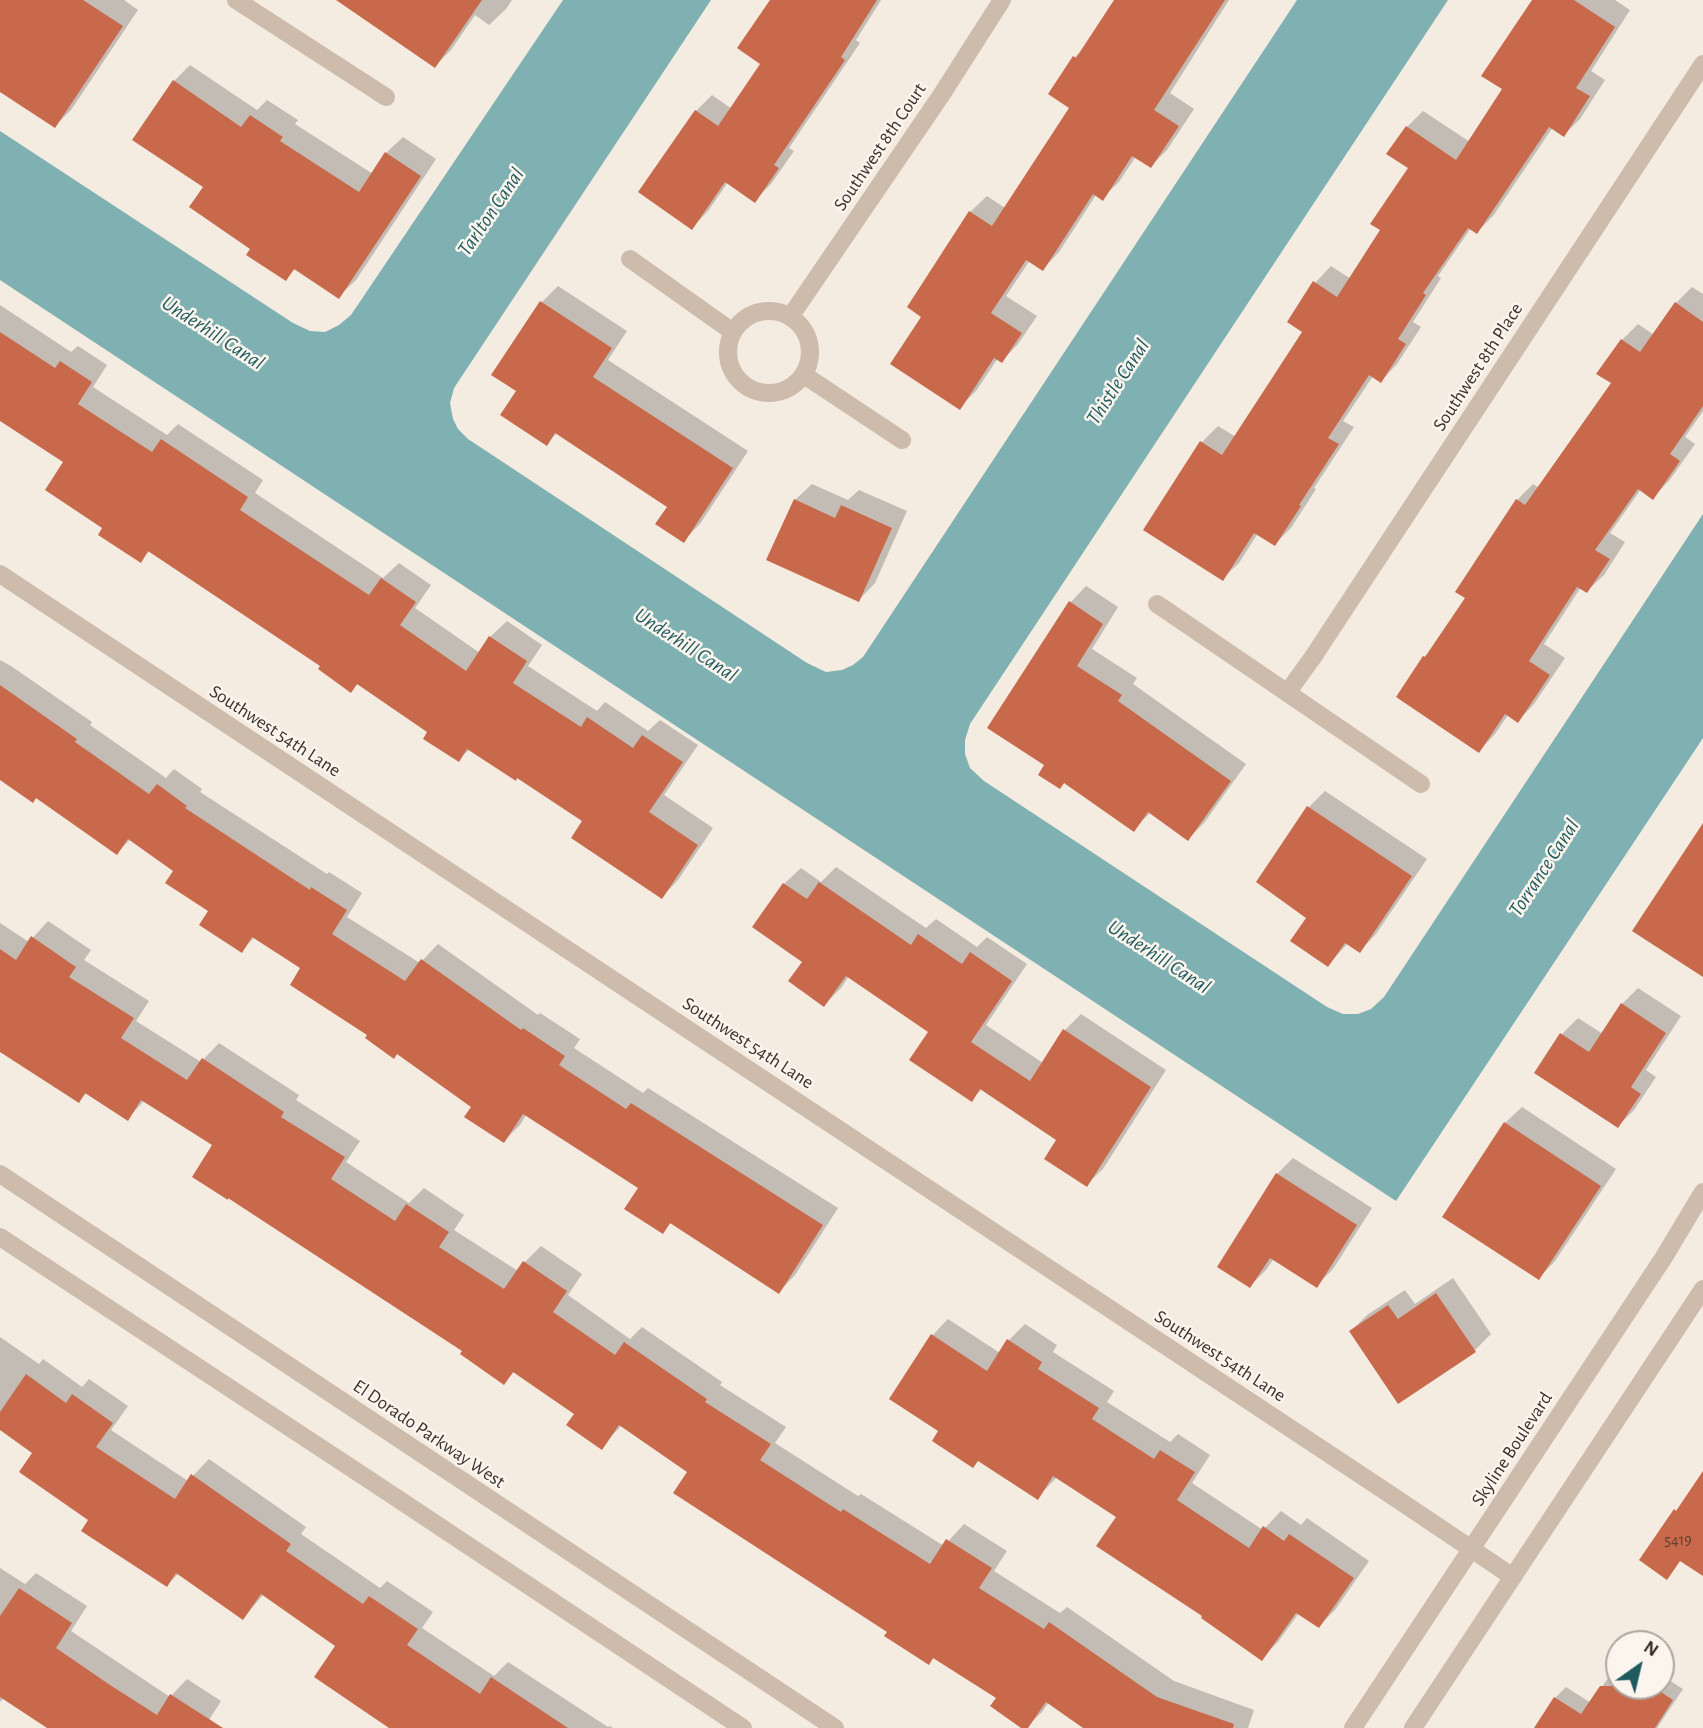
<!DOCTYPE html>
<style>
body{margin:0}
#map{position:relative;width:1703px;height:1728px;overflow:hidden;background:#f4ebe1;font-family:"Alegreya Sans",sans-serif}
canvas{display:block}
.north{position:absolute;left:1605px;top:1630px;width:70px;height:70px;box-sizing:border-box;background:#fbf5ee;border:2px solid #aea6a0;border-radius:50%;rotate:34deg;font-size:19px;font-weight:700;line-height:28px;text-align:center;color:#3b302b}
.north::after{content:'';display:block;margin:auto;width:24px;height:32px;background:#1f5a5e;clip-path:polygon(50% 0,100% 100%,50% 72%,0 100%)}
</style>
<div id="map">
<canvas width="1703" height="1728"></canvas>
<div class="north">N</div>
</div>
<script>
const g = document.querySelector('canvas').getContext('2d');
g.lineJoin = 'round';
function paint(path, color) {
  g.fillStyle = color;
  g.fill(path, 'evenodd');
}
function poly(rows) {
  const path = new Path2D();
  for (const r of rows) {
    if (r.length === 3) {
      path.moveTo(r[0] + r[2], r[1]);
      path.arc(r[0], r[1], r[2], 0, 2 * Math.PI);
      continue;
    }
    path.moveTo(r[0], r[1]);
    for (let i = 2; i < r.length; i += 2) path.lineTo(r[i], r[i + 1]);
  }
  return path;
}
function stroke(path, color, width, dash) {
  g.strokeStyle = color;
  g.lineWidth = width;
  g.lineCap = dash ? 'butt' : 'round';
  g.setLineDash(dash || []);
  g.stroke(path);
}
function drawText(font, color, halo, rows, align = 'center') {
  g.font = font + ' "Alegreya Sans",sans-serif';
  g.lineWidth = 5;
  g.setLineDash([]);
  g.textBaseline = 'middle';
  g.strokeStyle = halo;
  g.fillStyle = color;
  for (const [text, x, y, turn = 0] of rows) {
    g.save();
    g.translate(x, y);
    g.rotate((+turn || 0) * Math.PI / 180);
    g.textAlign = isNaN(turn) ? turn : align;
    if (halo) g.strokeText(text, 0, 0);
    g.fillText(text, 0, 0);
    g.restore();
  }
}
const water = poly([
 [563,0,711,0,454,388,450,403,453,419,458,429,468,439,807,663,826,672,842,670,853,665,863,657,1297,0,1448,0,970,724,965,740,965,754,970,768,984,781,1327,1007,1343,1014,1358,1014,1371,1009,1384,997,1703,514,1703,738,1396,1201,0,280,0,131,293,323,310,331,325,332,339,325,351,315]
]);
const shadow = poly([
 [0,0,124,0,138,10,71,110,55,126,0,90],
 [361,0,512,0,506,9,489,25,475,15,451,50,435,66],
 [774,0,881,0,856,40,860,43,789,148,794,151,771,184,755,200,728,182,708,211,692,228,696,111,712,95,732,109,763,64],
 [1116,0,1229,0,1170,93,1194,109,1167,150,1151,166,1136,156,1119,182,1102,198,1096,195,1059,252,1043,269,1030,260,1006,296,1037,316,1018,344,1002,361,998,358,976,391,960,407,923,316,970,212,987,196,1005,208,1072,107,1075,57,1087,45],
 [1533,0,1615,0,1630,10,1591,71,1605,80,1580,119,1564,135,1553,127,1493,216,1477,232,1471,228,1438,276,1441,278,1413,322,1421,327,1397,364,1381,381,1373,376,1343,421,1354,427,1314,488,1316,489,1291,528,1275,544,1258,533,1239,563,1222,579,1145,529,1202,442,1218,426,1236,437,1304,331,1315,283,1331,266,1351,279,1382,230,1411,168,1407,127,1423,111,1470,142,1504,88],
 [190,65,257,110,267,100,298,120,295,124,373,174,386,153,403,137,436,159,356,280,339,296,296,268,286,278,253,248,205,187,174,81],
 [558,286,627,331,608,360,748,451,700,524,684,540,670,506,558,432,546,444,542,302],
 [1692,287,1703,294,1703,411,1685,437,1695,444,1669,481,1653,497,1641,489,1610,533,1625,542,1604,575,1587,591,1581,587,1544,644,1565,658,1534,704,1518,721,1508,715,1495,734,1479,751,1424,657,1434,647,1467,598,1517,500,1533,484,1539,488,1613,383,1622,340,1638,324,1654,335,1676,303],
 [0,305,71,352,78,346,107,365,93,387,167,435,178,424,263,480,255,493,383,578,399,563,431,585,415,608,480,653,490,637,507,621,542,645,528,666,597,711,605,702,648,731,660,720,698,745,664,795,713,828,678,880,662,897,585,821,517,777,470,749,458,760,429,732,359,683,351,690,322,666,151,550,141,560,105,528,66,461,0,419],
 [812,484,848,500,859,490,907,511,875,583,859,600,795,500],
 [1086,586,1118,607,1092,649,1137,678,1133,684,1246,764,1204,823,1188,839,1151,812,1133,830,1065,782,1060,787,1047,764,1070,603],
 [0,660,11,666,92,722,90,725,166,778,174,769,202,789,200,792,327,874,329,872,362,893,347,917,420,963,438,944,538,1015,540,1013,580,1039,574,1048,643,1093,648,1088,838,1208,795,1275,779,1292,672,1222,662,1232,640,1188,526,1115,520,1125,504,1141,474,1106,397,1052,369,1035,303,967,255,937,242,950,211,911,175,870,131,839,117,852,37,797,0,778],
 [1325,791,1427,859,1376,934,1360,951,1348,943,1328,965,1308,918,1258,882,1309,807],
 [836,867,926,928,936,919,977,947,987,937,1027,964,986,1025,1043,1063,1065,1030,1081,1014,1166,1070,1103,1169,1086,1185,1059,1139,982,1089,971,1100,931,1031,849,976,841,988,824,1005,804,961,784,884,801,868,821,882],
 [48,921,91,950,84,960,149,1001,136,1021,201,1062,219,1043,299,1095,296,1100,360,1141,346,1162,409,1203,424,1188,464,1215,454,1230,518,1271,525,1262,541,1246,582,1274,568,1295,630,1339,642,1327,722,1382,720,1385,786,1427,775,1443,858,1496,861,1494,944,1546,964,1524,1007,1551,994,1571,1060,1613,1067,1607,1174,1681,1254,1710,1248,1728,1086,1728,1049,1702,1042,1712,1025,1728,999,1697,935,1657,929,1663,689,1472,622,1425,601,1447,576,1414,515,1371,504,1383,215,1145,145,1100,127,1119,87,1093,79,1101,0,1049,0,923,29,942],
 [1638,988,1681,1016,1646,1070,1656,1077,1634,1110,1618,1126,1537,1073,1562,1034,1578,1018,1603,1034,1622,1004],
 [1522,1107,1616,1169,1555,1261,1539,1278,1505,1123],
 [1293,1158,1372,1208,1333,1269,1317,1285,1274,1258,1266,1270,1250,1286,1277,1174],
 [1453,1278,1491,1334,1475,1350,1351,1331,1367,1315,1405,1290,1415,1304],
 [948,1319,1000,1353,1009,1340,1025,1324,1057,1345,1053,1352,1114,1391,1107,1402,1170,1442,1178,1434,1210,1455,1192,1483,1263,1530,1281,1511,1301,1525,1307,1518,1369,1561,1335,1610,1319,1626,1299,1613,1278,1642,1262,1658,1118,1516,1057,1477,1038,1497,941,1431,932,1336],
 [0,1337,39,1364,43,1359,82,1387,89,1379,128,1406,111,1430,188,1481,209,1459,306,1527,301,1534,380,1588,387,1581,433,1612,422,1628,494,1676,508,1662,608,1727,610,1726,613,1728,392,1728,337,1645,264,1594,243,1618,179,1573,167,1585,90,1519,35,1452,0,1428],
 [0,1568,25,1584,36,1573,87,1606,71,1631,170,1697,187,1679,221,1701,204,1728,50,1728,4,1698,0,1702],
 [1619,1662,1619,1686,1661,1686,1661,1675,1683,1689,1657,1728,1536,1728,1555,1698,1566,1687,1591,1703]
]);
const building = poly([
 [0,0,83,0,123,26,55,128,0,92],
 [336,0,482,0,435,68],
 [770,0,877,0,841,57,845,60,774,165,779,168,755,203,725,182,692,230,638,192,695,110,718,126,760,64,737,48],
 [1114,0,1225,0,1154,110,1179,126,1151,168,1132,156,1103,201,1093,194,1043,271,1026,260,991,313,1022,333,1002,363,994,358,960,410,890,364,921,317,907,307,969,211,992,226,1069,108,1048,94,1073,56,1076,58],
 [1532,0,1574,0,1615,27,1576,88,1590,96,1564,137,1549,127,1477,234,1468,228,1423,293,1426,295,1398,339,1406,344,1381,383,1369,375,1328,438,1339,444,1299,505,1301,506,1275,546,1254,533,1223,581,1143,530,1200,441,1222,455,1302,332,1287,322,1313,281,1337,297,1380,230,1370,224,1408,168,1386,154,1406,126,1456,160,1502,89,1481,76],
 [173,80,241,127,250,115,283,137,280,141,359,192,385,152,421,176,339,299,294,269,286,281,246,255,250,249,189,207,203,187,132,140],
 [540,301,612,348,593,377,733,468,684,543,655,524,667,507,555,433,547,446,500,415,516,391,491,375],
 [1675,302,1703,322,1703,406,1670,454,1680,461,1653,500,1638,489,1595,550,1610,559,1587,593,1577,587,1529,661,1550,675,1518,723,1505,714,1479,753,1396,697,1423,656,1425,657,1465,598,1455,592,1516,499,1525,505,1611,383,1596,374,1621,339,1640,352],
 [0,332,55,368,60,361,92,382,78,404,152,452,161,439,248,497,240,510,369,595,381,578,416,602,400,625,466,671,489,636,527,661,513,683,581,727,587,717,633,748,642,735,683,762,649,812,698,845,662,899,571,838,582,821,517,778,516,781,467,749,459,762,423,739,427,732,357,684,351,693,318,669,320,666,148,551,141,563,98,535,102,528,45,490,63,462,0,421],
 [794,499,835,518,841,505,892,528,859,602,766,560],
 [1069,601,1103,624,1077,666,1122,695,1118,701,1231,781,1188,841,1148,812,1134,832,1064,783,1060,789,1038,775,1044,765,987,728],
 [0,685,77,739,75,742,149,794,157,784,187,806,185,808,310,890,311,887,347,910,332,934,405,981,421,959,521,1030,523,1028,565,1056,559,1065,626,1109,631,1103,823,1225,779,1294,670,1223,663,1234,624,1209,638,1188,523,1114,504,1143,464,1117,471,1107,397,1054,394,1059,365,1038,367,1035,290,985,300,968,252,937,242,953,199,925,208,911,165,883,173,871,128,839,117,855,36,798,33,803,0,780],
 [1307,806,1412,876,1360,953,1345,943,1328,967,1290,941,1306,918,1256,882],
 [1703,823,1703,977,1632,931],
 [819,882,911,945,918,934,962,964,970,952,1012,981,971,1042,1030,1081,1063,1029,1151,1087,1087,1187,1044,1159,1056,1140,980,1089,972,1102,909,1060,928,1032,846,976,824,1007,788,981,802,962,752,927,783,883,807,899],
 [31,936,76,967,69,977,134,1018,121,1038,187,1080,202,1058,284,1112,281,1117,345,1157,331,1179,395,1221,406,1204,449,1232,439,1247,504,1289,523,1261,567,1291,553,1312,615,1355,624,1342,707,1399,705,1402,771,1444,760,1460,841,1512,843,1509,930,1564,946,1539,992,1568,979,1588,1044,1629,1049,1622,1157,1697,1234,1724,1233,1728,1083,1728,1046,1702,1028,1728,1021,1728,990,1706,996,1698,933,1658,929,1665,884,1636,887,1632,673,1493,687,1472,619,1425,602,1450,566,1425,574,1414,513,1372,504,1385,460,1354,462,1351,228,1198,228,1200,192,1177,212,1145,141,1100,128,1121,85,1093,79,1103,0,1052,0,949,16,960],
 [1621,1003,1666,1033,1631,1087,1641,1094,1618,1128,1534,1073,1560,1033,1589,1052],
 [1504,1122,1601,1186,1539,1280,1442,1217],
 [1276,1173,1357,1225,1317,1288,1270,1258,1250,1288,1217,1267],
 [1436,1293,1476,1352,1398,1404,1349,1331,1388,1305,1398,1319],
 [931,1334,987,1371,1007,1339,1042,1362,1038,1369,1099,1408,1092,1419,1154,1459,1160,1450,1195,1472,1177,1500,1249,1548,1263,1526,1284,1541,1289,1534,1354,1578,1319,1628,1296,1613,1262,1661,1201,1618,1202,1616,1096,1546,1116,1517,1053,1476,1038,1500,978,1461,973,1468,932,1441,938,1431,889,1399],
 [26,1374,66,1403,72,1394,113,1423,96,1447,175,1499,191,1474,291,1544,286,1551,363,1604,369,1596,418,1629,407,1645,480,1694,491,1677,568,1728,389,1728,314,1677,335,1646,261,1594,243,1620,176,1573,167,1587,81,1531,88,1520,19,1472,32,1453,0,1430,0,1412],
 [1703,1471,1703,1576,1680,1561,1667,1580,1639,1560,1674,1509,1676,1511],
 [19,1588,72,1623,56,1648,110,1685,157,1715,170,1694,223,1728,47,1728,0,1697,0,1616],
 [1600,1686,1652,1686,1673,1700,1655,1728,1534,1728,1554,1697,1581,1714]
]);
const minor = poly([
 [236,0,386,97],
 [630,259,733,332],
 [769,352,41],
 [790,317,942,94,1002,0],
 [804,375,902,440],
 [0,574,1391,1495,1513,1577],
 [1157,604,1421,784],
 [1287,693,1313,657,1703,64],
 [0,1174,835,1728],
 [0,1237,371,1481,743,1728],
 [1353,1728,1664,1257,1703,1192],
 [1413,1728,1703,1289]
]);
const numberNames = [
 ["5419",1678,1540]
];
const streetNames = [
 ["Southwest 8th Court",880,147,-56],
 ["Southwest 8th Place",1478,367,-57],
 ["Southwest 54th Lane",275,731,33],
 ["Southwest 54th Lane",748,1043,33],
 ["Southwest 54th Lane",1220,1356,33],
 ["El Dorado Parkway West",429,1434,34],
 ["Skyline Boulevard",1512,1449,-57]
];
const waterNames = [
 ["Tarlton Canal",491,212,-56],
 ["Underhill Canal",213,333,33],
 ["Thistle Canal",1118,382,-57],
 ["Underhill Canal",686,645,33],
 ["Torrance Canal",1544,868,-57],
 ["Underhill Canal",1159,957,33]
];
paint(water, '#7fb0b2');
paint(shadow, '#0003');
paint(building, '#c8694b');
stroke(minor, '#cdbbac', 18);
drawText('16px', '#5e3e33', null, numberNames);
drawText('19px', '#3b302b', '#fbf5ee', streetNames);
drawText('italic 21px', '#1f5a5e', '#fbf5ee', waterNames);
</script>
